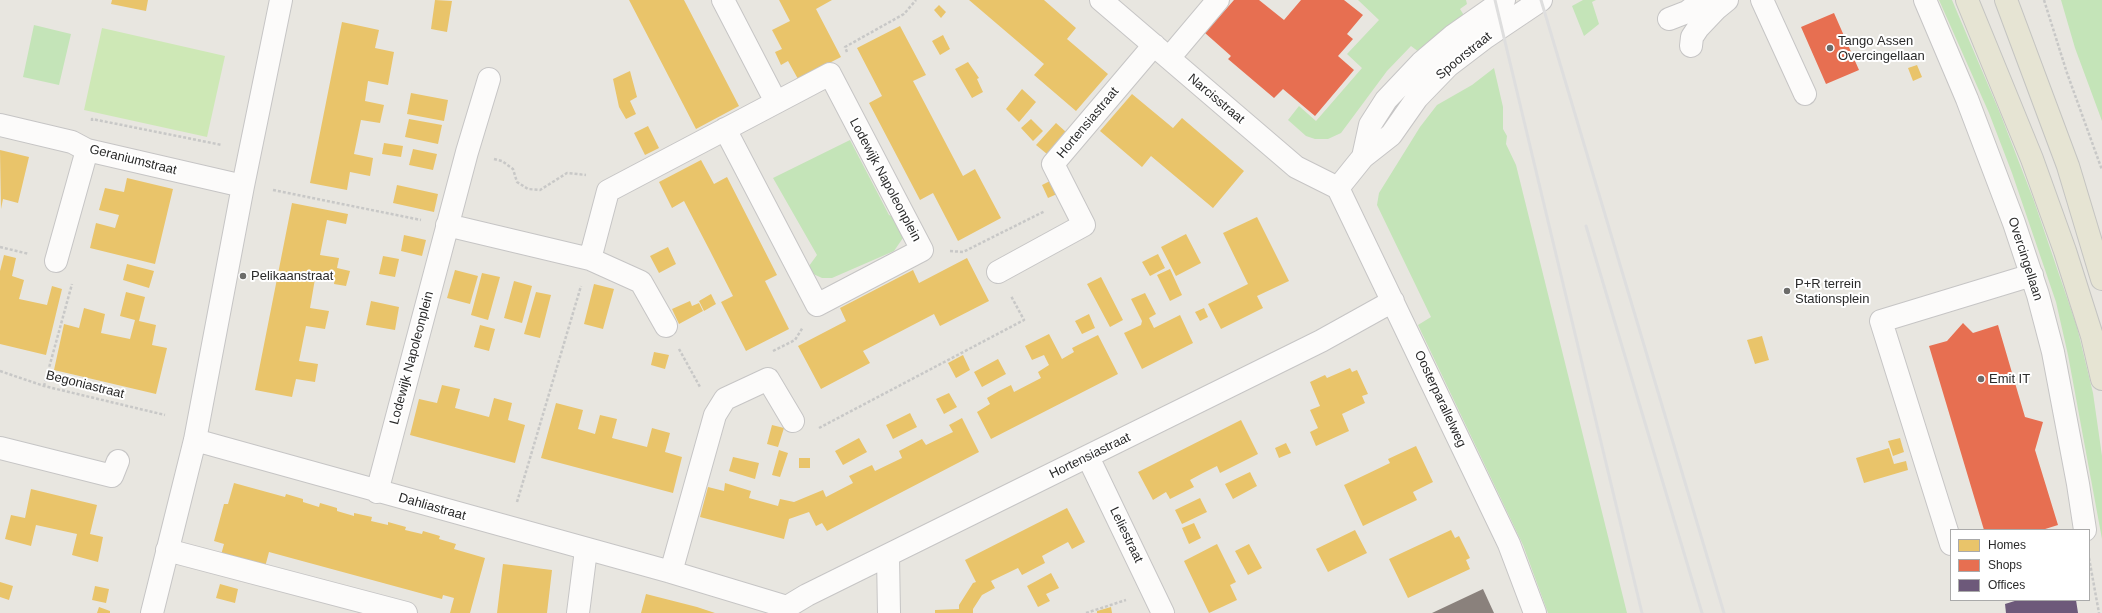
<!DOCTYPE html>
<style>
body{margin:0}
#map{position:relative;width:2102px;height:613px;overflow:hidden;background:#e8e6e0;font-family:Arial,sans-serif}
canvas{display:block}
.legend{position:absolute;left:1950px;top:529px;width:140px;height:72px;box-sizing:border-box;background:#fff;border:1px solid #aaa;margin:0;padding:5px 7px;list-style:none;font-size:12px;color:#2a2a2a}
.legend li{display:flex;align-items:center;gap:8px;height:20px}
.legend b{width:20px;border:1px solid #aaa}
</style>
<div id="map">
<canvas width="2102" height="613"></canvas>
<ul class="legend">
<li><b style="height:11px;background:#e9c46a"></b>Homes</li>
<li><b style="height:11px;background:#e76f51"></b>Shops</li>
<li><b style="height:11px;background:#6d597a"></b>Offices</li>
</ul>
</div>
<script>
const g = document.querySelector('canvas').getContext('2d');
g.lineJoin = 'round';
function paint(path, color) {
  g.fillStyle = color;
  g.fill(path, 'evenodd');
}
function poly(rows) {
  const path = new Path2D();
  for (const r of rows) {
    path.moveTo(r[0], r[1]);
    for (let i = 2; i < r.length; i += 2) path.lineTo(r[i], r[i + 1]);
  }
  return path;
}
function stroke(path, color, width, dash) {
  g.strokeStyle = color;
  g.lineWidth = width;
  g.lineCap = dash ? 'butt' : 'round';
  g.setLineDash(dash || []);
  g.stroke(path);
}
function drawText(font, color, halo, rows, align = 'center') {
  g.font = font + ' Arial,sans-serif';
  g.lineWidth = 4;
  g.setLineDash([]);
  g.textBaseline = 'middle';
  g.strokeStyle = halo;
  g.fillStyle = color;
  for (const [text, x, y, turn = 0] of rows) {
    g.save();
    g.translate(x, y);
    g.rotate((+turn || 0) * Math.PI / 180);
    g.textAlign = isNaN(turn) ? turn : align;
    if (halo) g.strokeText(text, 0, 0);
    g.fillText(text, 0, 0);
    g.restore();
  }
}
const green = poly([
 [1358,0,1466,0,1467,4,1460,9,1465,17,1419,52,1411,46,1387,71,1341,133,1328,139,1315,139,1306,136,1288,120,1299,106,1316,121,1362,68,1347,54,1379,20],
 [1583,0,1596,0,1592,2,1599,24,1584,36,1572,6],
 [1939,0,1952,0,2000,113,2034,201,2077,327,2093,393,2102,456,2102,539,2068,355,2056,302,2012,173,1989,113],
 [2061,0,2102,0,2102,121,2075,48],
 [34,25,71,34,59,85,23,77],
 [1494,68,1503,107,1503,129,1507,136,1506,144,1516,165,1627,613,1548,613,1523,545,1418,325,1431,317,1377,205,1379,193,1420,127,1437,105,1472,85],
 [850,140,889,215,900,219,905,235,894,251,832,278,822,278,811,273,809,266,817,255,773,178]
]);
const pitch = poly([
 [102,28,225,56,207,137,84,110]
]);
const homes = poly([
 [112,0,148,0,146,11,111,4],
 [435,0,452,1,447,32,431,29],
 [629,0,684,0,739,106,696,129],
 [779,0,832,0,816,9,841,57,798,79,788,61,781,65,775,52,782,49,772,30,790,21],
 [969,0,1044,0,1076,28,1067,39,1108,74,1076,111,1034,75,1044,64],
 [939,5,946,12,941,18,934,10],
 [342,22,379,30,375,48,394,52,388,85,368,81,365,101,384,105,380,123,361,120,354,154,373,158,370,176,350,172,347,190,310,183],
 [900,26,926,75,913,81,963,176,975,169,1001,218,958,241,933,193,920,200,869,103,882,96,857,48],
 [943,35,950,49,940,55,932,41],
 [968,62,979,78,977,79,983,92,972,98,955,69],
 [1917,65,1922,77,1913,81,1908,68],
 [630,71,637,97,630,101,636,114,626,119,619,107,613,79],
 [1022,89,1036,102,1019,122,1006,109],
 [411,93,448,100,444,121,407,114],
 [1132,94,1173,128,1182,118,1244,171,1213,208,1151,156,1142,167,1100,131],
 [409,119,442,125,438,144,405,137],
 [1031,119,1043,131,1033,141,1021,128],
 [1056,123,1066,132,1047,154,1036,145],
 [648,126,659,148,645,155,634,133],
 [384,143,403,146,401,157,382,154],
 [413,149,437,154,433,170,409,165],
 [0,150,29,157,18,203,3,199,1,209],
 [701,160,714,184,727,177,777,275,765,281,789,329,746,351,721,302,733,296,709,249,684,201,672,208,659,182],
 [127,178,173,189,155,264,90,248,96,223,115,228,119,215,99,210,105,188,124,192],
 [1050,181,1057,194,1048,198,1042,185],
 [397,185,438,194,434,212,393,203],
 [292,203,348,214,346,224,327,220,320,255,339,258,337,268,350,271,346,286,334,284,335,277,316,273,310,308,329,311,325,329,306,326,299,361,318,364,315,382,296,379,292,397,255,390],
 [1257,217,1289,281,1257,296,1263,308,1221,329,1208,304,1248,284,1223,233],
 [1186,234,1201,263,1176,276,1161,247],
 [404,235,426,240,422,256,401,251],
 [668,247,676,264,659,273,650,256],
 [1158,254,1165,268,1150,276,1142,262],
 [4,255,16,258,12,276,24,280,19,299,47,305,52,286,62,289,46,355,0,344,0,271],
 [383,256,399,259,395,277,379,274],
 [967,258,989,301,940,326,934,314,863,351,870,363,821,389,798,346,846,321,840,308,913,270,919,283],
 [127,264,154,271,149,288,123,280],
 [1170,269,1182,295,1170,301,1157,275],
 [455,270,478,276,470,304,447,298],
 [482,273,500,277,488,320,471,315],
 [1101,277,1123,320,1110,327,1087,284],
 [514,281,532,286,522,323,504,318],
 [594,284,614,289,603,329,584,324],
 [126,292,145,297,139,321,156,325,152,345,167,348,156,394,54,370,64,324,79,328,84,308,105,314,101,333,130,339,135,320,120,316],
 [536,292,551,295,540,338,524,334],
 [1145,293,1156,314,1149,318,1154,328,1180,315,1193,343,1142,369,1124,333,1141,325,1142,321,1131,299],
 [711,294,716,304,704,311,699,301],
 [371,301,399,307,395,330,366,325],
 [690,301,692,306,699,303,703,311,679,324,672,309],
 [1204,308,1208,317,1200,321,1195,312],
 [1089,314,1095,328,1082,334,1075,321],
 [480,325,495,329,489,351,474,347],
 [1049,334,1062,359,1074,352,1072,348,1098,335,1118,374,991,439,977,412,990,404,987,398,999,391,1011,385,1014,392,1041,378,1038,372,1049,365,1044,355,1032,360,1025,346],
 [1762,336,1769,360,1755,364,1747,340],
 [654,352,669,355,665,369,651,365],
 [963,355,970,370,956,378,948,363],
 [998,359,1006,374,982,387,974,372],
 [1350,368,1352,372,1357,370,1368,394,1362,396,1365,403,1342,414,1349,431,1316,446,1310,432,1318,428,1310,410,1320,406,1310,382,1325,375,1327,378],
 [442,385,460,389,455,408,489,417,494,398,512,403,508,420,525,425,515,463,410,435,419,399,437,403],
 [949,393,957,407,944,414,936,399],
 [556,403,583,410,578,429,595,434,600,415,617,419,612,438,647,447,652,428,670,433,665,452,682,457,673,493,541,458],
 [910,413,917,427,893,439,886,425],
 [962,418,979,452,827,531,822,523,816,526,809,512,789,519,784,539,700,517,708,487,724,491,725,483,751,491,749,498,778,506,780,499,794,502,823,490,826,497,853,483,849,476,872,465,875,471,902,458,899,451,922,439,926,445,953,432,949,425],
 [1241,420,1258,454,1220,473,1217,466,1203,473,1190,480,1194,487,1170,499,1166,492,1153,500,1138,472],
 [772,425,784,428,778,447,767,444],
 [859,438,867,452,843,465,835,451],
 [1900,438,1904,452,1893,456,1888,441],
 [1286,443,1291,453,1279,458,1275,448],
 [1416,446,1433,482,1413,492,1417,500,1363,526,1344,485,1390,463,1388,459],
 [1889,448,1894,464,1906,461,1908,470,1864,483,1856,458],
 [779,450,788,453,780,477,772,475],
 [733,457,759,463,755,479,729,471],
 [799,458,810,458,810,468,799,468],
 [1250,472,1257,486,1233,499,1225,484],
 [234,483,285,497,286,494,303,499,303,502,319,507,320,503,337,508,337,511,354,516,354,513,372,517,371,521,388,525,388,522,406,527,405,530,422,534,423,531,440,536,439,539,456,544,454,549,485,558,470,613,450,613,454,598,443,595,442,599,269,552,265,567,221,555,224,544,214,541,224,504,228,504],
 [31,489,97,505,90,534,103,537,98,562,72,555,77,534,36,525,31,546,5,539,11,515,25,518],
 [1200,498,1207,512,1182,524,1175,510],
 [1067,508,1085,542,1072,549,1068,542,1042,556,1045,563,1022,575,1018,568,991,581,995,588,982,595,973,609,973,613,935,613,935,610,959,609,959,605,973,583,976,582,965,560],
 [1194,523,1201,538,1189,544,1182,528],
 [1355,530,1367,553,1328,572,1316,549],
 [1451,530,1455,538,1459,536,1470,558,1466,560,1470,569,1408,598,1389,559],
 [1217,544,1236,582,1230,585,1237,600,1209,613,1184,561],
 [1249,544,1262,568,1248,575,1235,551],
 [503,564,552,570,547,613,497,613],
 [1051,573,1059,588,1046,594,1050,601,1038,607,1027,586],
 [0,582,13,586,9,600,0,597],
 [220,584,238,589,235,603,216,598],
 [95,586,109,589,106,603,92,600],
 [646,594,697,607,715,613,641,613],
 [99,607,110,611,110,613,97,613],
 [1111,607,1112,613,1097,613,1097,611]
]);
const shops = poly([
 [1234,0,1259,0,1284,20,1301,0,1344,0,1363,15,1347,34,1353,39,1338,56,1354,70,1315,116,1283,89,1274,98,1228,59,1231,56,1205,33],
 [1834,13,1859,70,1826,84,1801,27],
 [1963,323,1973,333,1998,325,2025,417,2043,422,2035,450,2058,525,2042,530,1984,530,1929,346,1947,341]
]);
const offices = poly([
 [2018,600,2076,600,2078,613,2006,613,2005,604]
]);
const industry = poly([
 [1483,589,1494,613,1432,613]
]);
const path = poly([
 [2044,0,2067,73,2102,170],
 [847,52,845,47,904,14,916,0],
 [92,121,92,119,222,145],
 [494,159,502,161,513,169,517,182,528,189,540,190,567,173,586,175],
 [273,190,421,220],
 [0,247,29,254],
 [950,251,963,252,1045,211],
 [679,349,700,387],
 [773,351,795,340,803,327],
 [0,371,44,386,165,415],
 [44,386,72,284],
 [819,428,1024,320,1011,296],
 [517,502,581,286],
 [2089,558,2099,613],
 [1086,613,1126,600]
]);
const minor = poly([
 [723,0,776,102],
 [1101,0,1296,167,1338,188],
 [1762,0,1805,94],
 [1925,0,1967,99,2014,223,2038,295,2053,352,2078,484,2085,530],
 [1669,19,1687,12,1703,0],
 [1691,46,1692,37,1698,28,1716,9,1727,0],
 [1169,58,1218,0],
 [0,125,72,142,87,150,243,186],
 [1363,157,1370,125,1386,100,1421,63,1454,35,1504,0],
 [1338,188,1509,544,1535,613],
 [1338,188,1363,157,1391,135,1417,98,1448,66,1486,37,1541,0],
 [447,225,590,259,641,282,666,326],
 [590,259,608,191,830,74,922,250,817,305,725,129],
 [56,261,87,150],
 [998,272,1084,225,1053,164,1154,45],
 [195,440,671,572,787,607,807,595,1321,341,1393,301],
 [0,448,112,476,118,461],
 [1088,457,1163,613],
 [377,492,467,152,489,79],
 [1951,544,1881,321,2032,275],
 [167,550,406,613],
 [888,556,889,613],
 [671,572,715,415,725,399,768,379,793,421],
 [152,613,195,440,243,186,281,0],
 [578,613,586,550]
]);
const major = poly([
 [1967,0,2032,159,2065,251,2092,336,2102,379],
 [2006,0,2068,166,2102,279]
]);
const rail = poly([
 [1495,0,1642,613],
 [1541,0,1724,613],
 [1586,226,1702,613]
]);
const markers = [
 [1830,48,4,"#6c6c6a"],
 [243,276,4,"#6c6c6a"],
 [1787,291,4,"#6c6c6a"],
 [1981,379,4,"#6c6c6a"]
];
const poiNames = [
 ["Tango Assen",1838,41],
 ["Overcingellaan",1838,56],
 ["Pelikaanstraat",251,276],
 ["P+R terrein",1795,284],
 ["Stationsplein",1795,299],
 ["Emit IT",1989,379]
];
const streetNames = [
 ["Spoorstraat",1464,56,-39],
 ["Narcisstraat",1216,99,40],
 ["Hortensiastraat",1088,123,-50],
 ["Geraniumstraat",133,160,14],
 ["Lodewijk Napoleonplein",885,180,62],
 ["Overcingellaan",2025,259,72],
 ["Lodewijk Napoleonplein",412,358,-75],
 ["Begoniastraat",85,385,14],
 ["Oosterparallelweg",1440,399,65],
 ["Hortensiastraat",1090,456,-26],
 ["Dahliastraat",432,507,16],
 ["Leliestraat",1126,535,64]
];
paint(green, '#c4e4b8');
paint(pitch, '#cee8b6');
paint(homes, '#e9c46a');
paint(shops, '#e76f51');
paint(offices, '#6d597a');
paint(industry, '#8a817c');
stroke(minor, '#c6c5c5', 24);
stroke(major, '#c4c4c1', 24);
stroke(path, '#c8c8c7', 2.5, [3, 2]);
stroke(minor, '#fcfbfa', 22);
stroke(major, '#e6e4d3', 22);
stroke(rail, '#dedede', 3);
for (const [x, y, r, color] of markers) {
  const dot = new Path2D();
  dot.arc(x, y, r, 0, 2 * Math.PI);
  g.fillStyle = color;
  g.fill(dot);
  stroke(dot, '#fff', 1.5);
}
drawText('13px', '#2a2a2a', '#fff', poiNames, 'left');
drawText('13px', '#2a2a2a', '#fff', streetNames);
</script>
